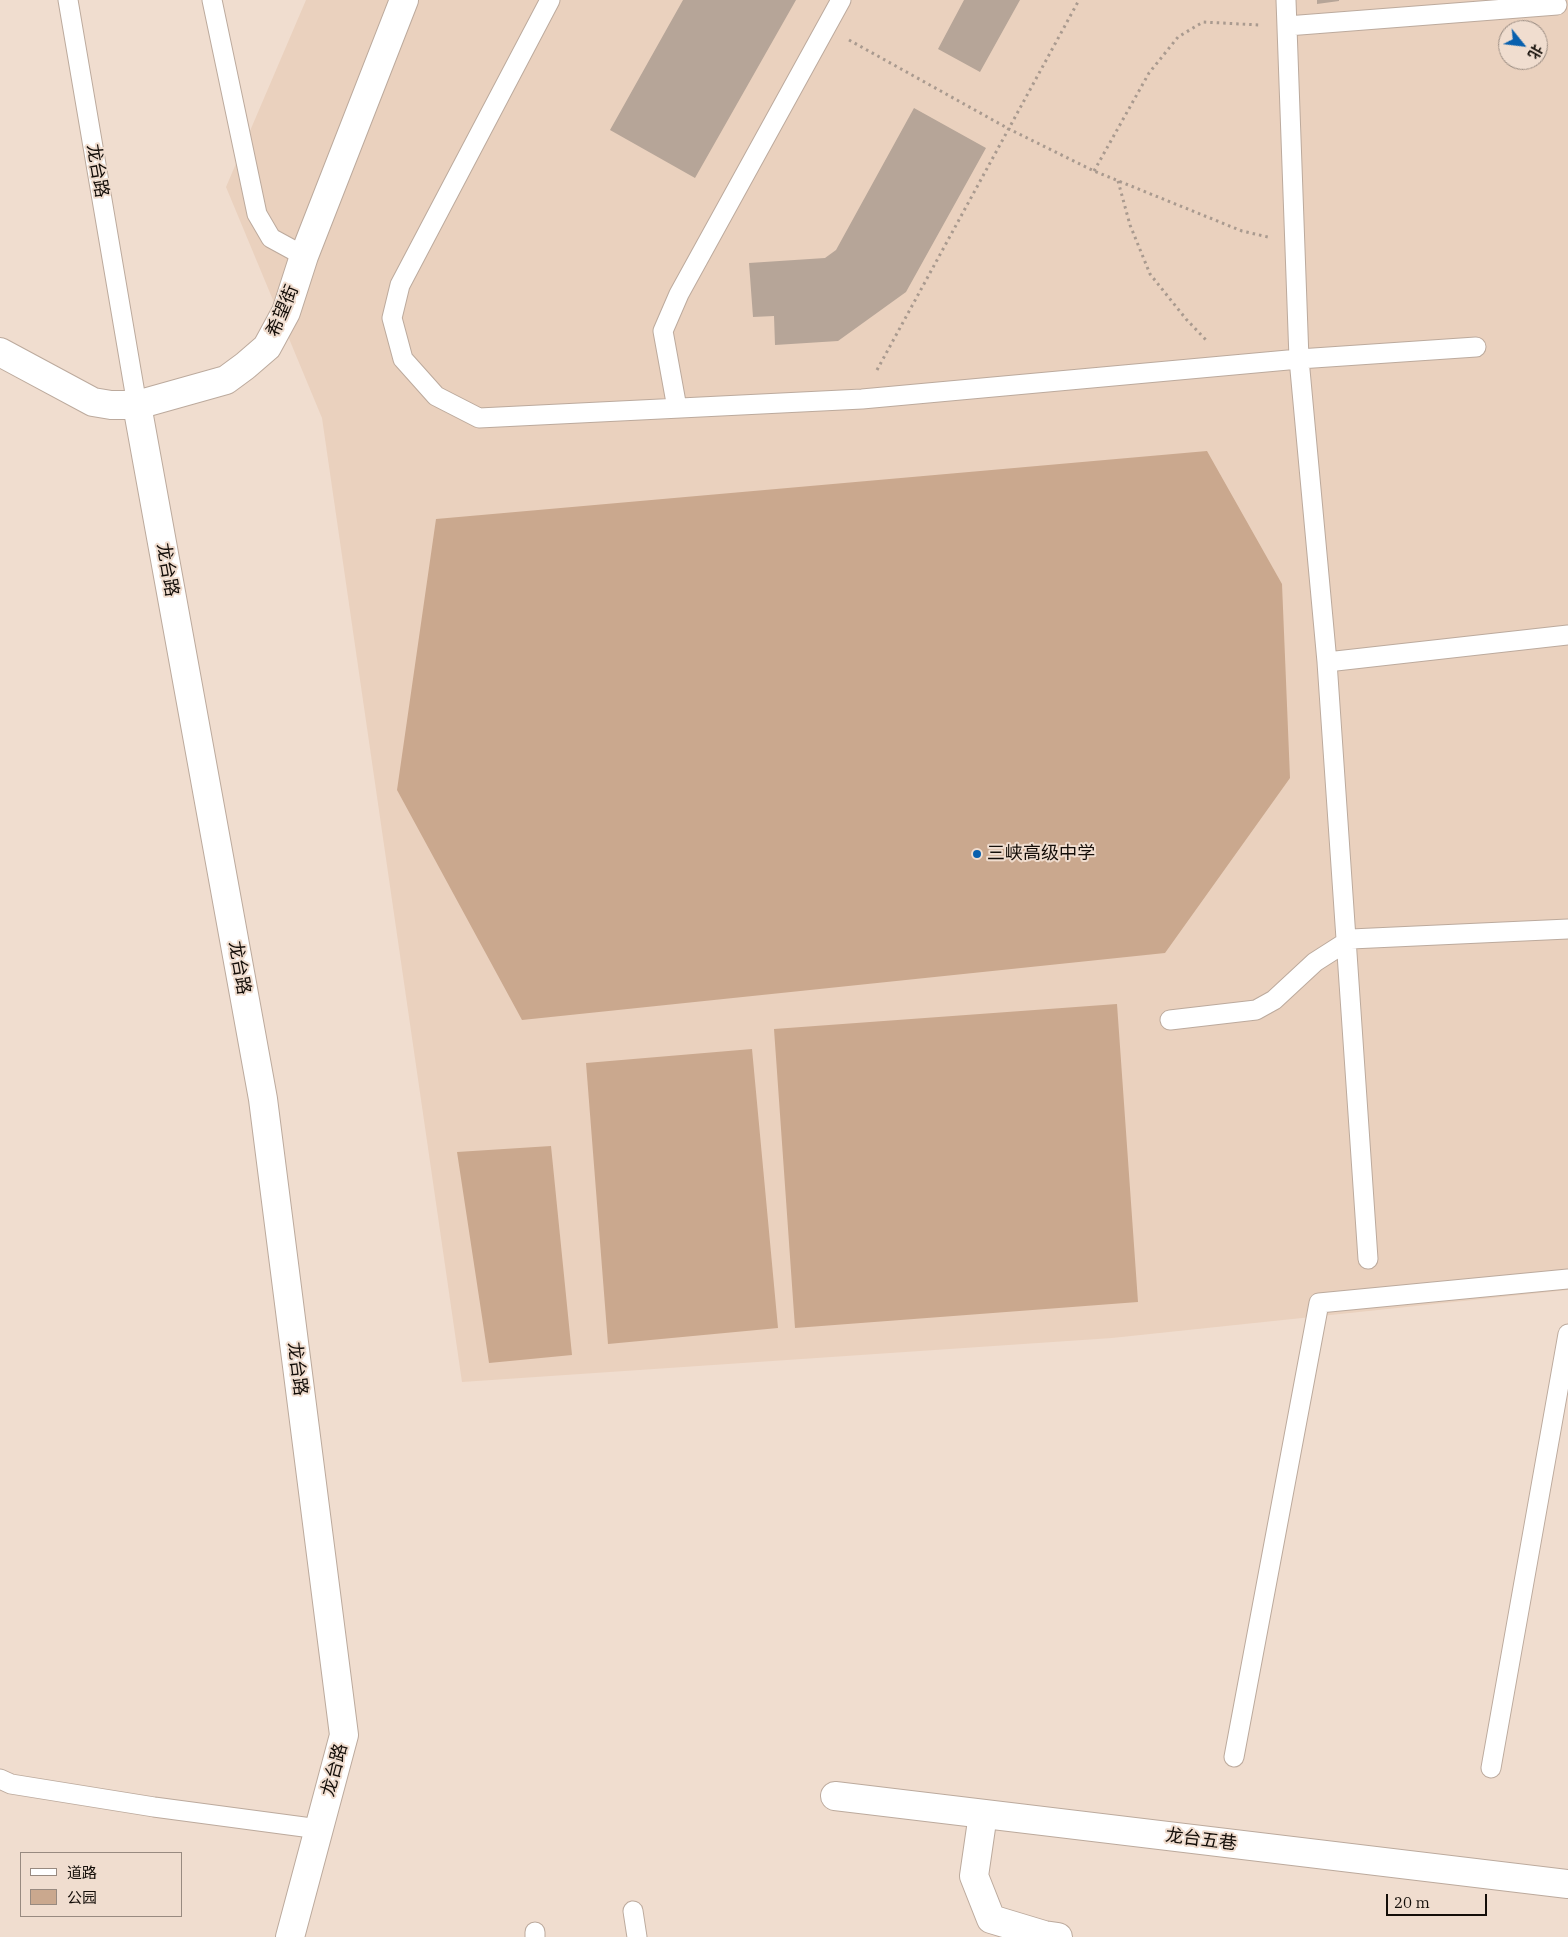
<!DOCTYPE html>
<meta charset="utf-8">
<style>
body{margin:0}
#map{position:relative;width:1568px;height:1937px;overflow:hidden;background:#f0ddcf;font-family:"IBM Plex Serif","Noto Sans SC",serif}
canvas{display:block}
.legend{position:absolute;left:20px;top:1852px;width:162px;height:65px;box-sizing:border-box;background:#f0ddcf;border:1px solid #988a80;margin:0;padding:6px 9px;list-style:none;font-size:15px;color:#140e09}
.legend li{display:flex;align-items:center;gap:10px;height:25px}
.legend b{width:25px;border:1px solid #988a80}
.north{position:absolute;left:1498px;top:20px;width:50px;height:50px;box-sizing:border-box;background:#f0ddcf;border:1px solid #988a80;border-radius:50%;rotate:119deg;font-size:14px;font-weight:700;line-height:20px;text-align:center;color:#140e09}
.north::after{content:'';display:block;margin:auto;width:18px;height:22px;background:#0860ae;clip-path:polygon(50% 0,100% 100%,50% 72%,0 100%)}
.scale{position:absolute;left:1386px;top:1894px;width:101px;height:22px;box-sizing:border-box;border:2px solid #140e09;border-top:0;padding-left:6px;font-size:15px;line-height:18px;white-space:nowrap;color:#140e09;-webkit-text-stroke:4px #f0ddcf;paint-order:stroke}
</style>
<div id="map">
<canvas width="1568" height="1937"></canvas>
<ul class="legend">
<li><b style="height:6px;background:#fff"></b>道路</li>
<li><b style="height:14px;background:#caa88e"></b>公园</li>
</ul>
<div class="north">北</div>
<div class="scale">20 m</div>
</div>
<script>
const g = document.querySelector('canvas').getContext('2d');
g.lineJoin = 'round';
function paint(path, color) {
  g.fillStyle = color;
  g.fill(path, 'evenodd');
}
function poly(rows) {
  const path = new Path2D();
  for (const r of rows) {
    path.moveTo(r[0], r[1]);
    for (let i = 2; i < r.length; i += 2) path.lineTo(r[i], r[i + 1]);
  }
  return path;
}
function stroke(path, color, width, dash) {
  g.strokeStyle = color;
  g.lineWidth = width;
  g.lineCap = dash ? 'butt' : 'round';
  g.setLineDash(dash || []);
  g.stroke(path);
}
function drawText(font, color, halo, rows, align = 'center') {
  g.font = font + ' "IBM Plex Serif","Noto Sans SC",serif';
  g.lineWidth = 4;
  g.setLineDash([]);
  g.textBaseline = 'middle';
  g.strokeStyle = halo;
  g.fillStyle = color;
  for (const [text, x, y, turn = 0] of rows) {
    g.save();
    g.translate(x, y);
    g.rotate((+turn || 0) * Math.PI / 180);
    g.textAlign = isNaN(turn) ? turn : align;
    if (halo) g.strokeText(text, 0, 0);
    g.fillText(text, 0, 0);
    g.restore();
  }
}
const built = poly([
 [306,0,1568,0,1568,1290,1112,1338,462,1382,322,418,226,187],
 [1508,30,1538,30,1538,60,1508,60]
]);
const green = poly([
 [1207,451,1282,584,1290,778,1165,953,522,1020,397,790,436,519],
 [1117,1004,1138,1302,795,1328,774,1029],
 [752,1049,778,1328,608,1344,586,1063],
 [551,1146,572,1355,489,1363,457,1152]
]);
const building = poly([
 [683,0,796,0,695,178,610,130],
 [964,0,1020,0,980,72,938,49],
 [1317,0,1339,0,1339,1,1317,4],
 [914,108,986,148,906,292,838,341,775,345,774,316,753,317,749,263,825,258,836,250]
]);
const path = poly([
 [849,40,1009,129,1094,171,1242,231,1268,237],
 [1094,171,1149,73,1178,37,1203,22,1259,25],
 [1118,181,1130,225,1150,274,1186,319,1207,341],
 [877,370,1079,0]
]);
const service = poly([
 [68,0,137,405],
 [212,0,257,214,271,238,304,256],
 [550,0,400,285,392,318,403,359,436,396,479,418,862,399,1299,359,1476,347],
 [1286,0,1299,359,1327,662,1368,1259],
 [1287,26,1557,5],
 [677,408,663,331,679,294,841,0],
 [1327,662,1568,635],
 [1170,1020,1256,1010,1274,1000,1315,962,1351,939,1568,929],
 [1234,1757,1319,1303,1568,1279],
 [1491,1768,1568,1334],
 [0,1779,11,1784,154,1807,319,1829],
 [633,1911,637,1937],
 [535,1932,535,1937]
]);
const minor = poly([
 [0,352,93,402,111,405,137,405,226,380,245,366,267,347,286,312,304,256,404,0],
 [983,1814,974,1876,991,1919,1044,1935,1058,1937]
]);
const tertiary = poly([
 [137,405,263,1099,344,1735,290,1937],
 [835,1796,1568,1884]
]);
const markers = [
 [977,854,5,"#0860ae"]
];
const streetNames = [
 ["龙台路",97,171,80],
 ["希望街",283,311,-67],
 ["龙台路",167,570,80],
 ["龙台路",239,968,80],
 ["龙台路",297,1369,83],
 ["龙台路",335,1770,-75],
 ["龙台五巷",1201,1840,7]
];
const poiNames = [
 ["三峡高级中学",987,854]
];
paint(built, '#ead1be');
paint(green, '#caa88e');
paint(building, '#b6a598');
stroke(service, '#bcaa9d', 21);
stroke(minor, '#bcaa9d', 30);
stroke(tertiary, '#bcaa9d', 30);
stroke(path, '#a99a8f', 3, [2.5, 4]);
stroke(service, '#fff', 19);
stroke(minor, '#fff', 28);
stroke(tertiary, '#fff', 28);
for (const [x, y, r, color] of markers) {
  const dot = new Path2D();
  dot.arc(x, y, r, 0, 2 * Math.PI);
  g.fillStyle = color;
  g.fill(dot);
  stroke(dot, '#f0ddcf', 2);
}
drawText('18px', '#140e09', '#f0ddcf', streetNames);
drawText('18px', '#140e09', '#f0ddcf', poiNames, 'left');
</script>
